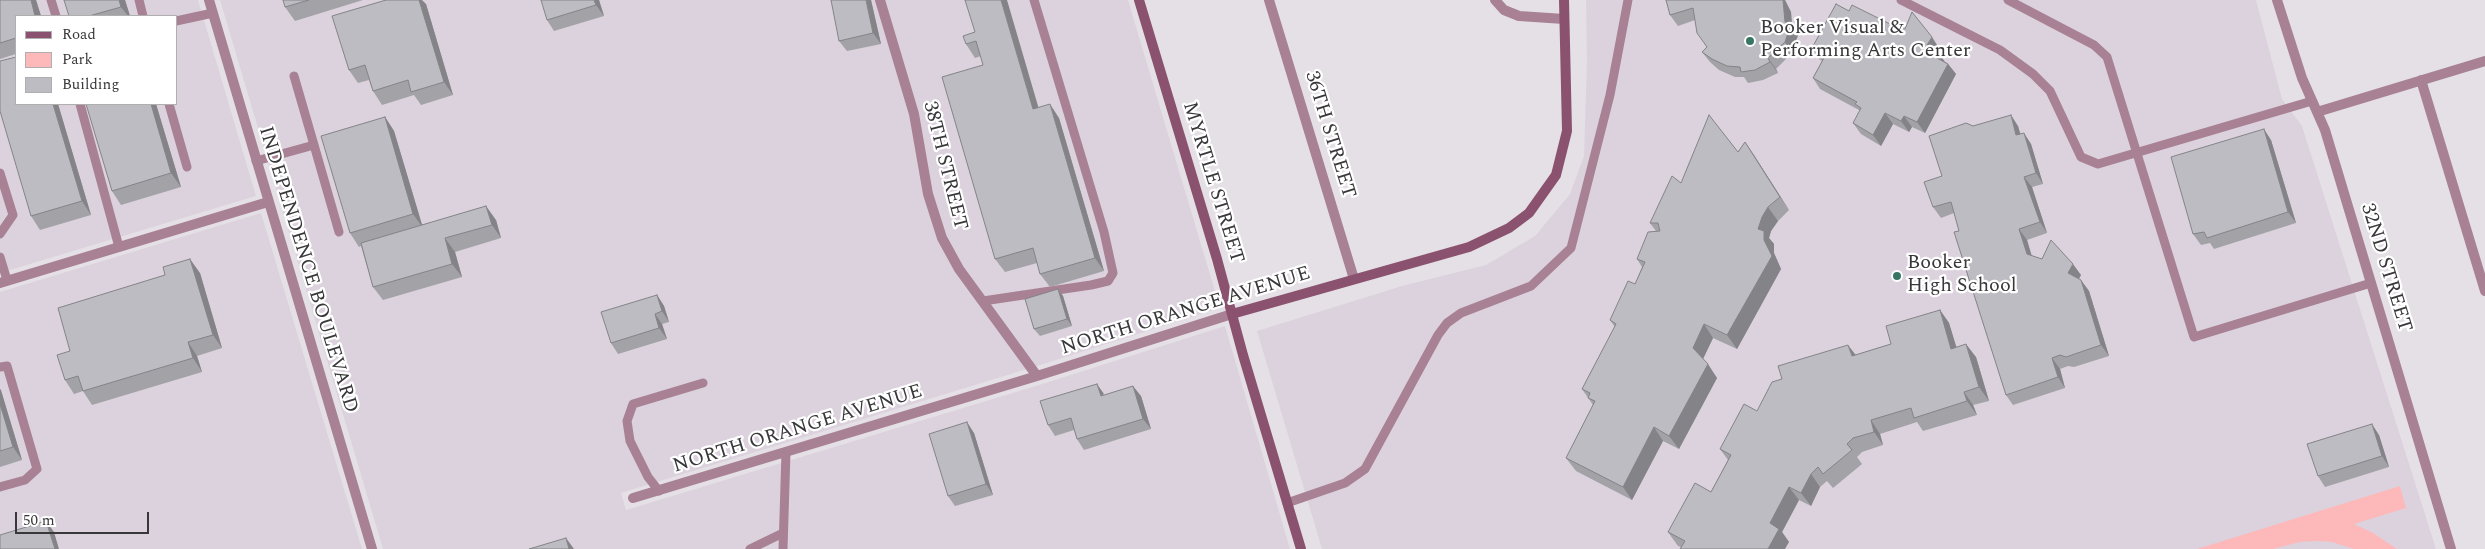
<!DOCTYPE html>
<style>
body{margin:0}
#map{position:relative;width:2485px;height:549px;overflow:hidden;background:#e5e0e6;font-family:Spectral,serif}
canvas{display:block}
.legend{position:absolute;left:15px;top:15px;width:162px;height:90px;box-sizing:border-box;background:#fff;border:1px solid #afafb0;margin:0;padding:6px 9px;list-style:none;font-size:15px;color:#383739}
.legend li{display:flex;align-items:center;gap:10px;height:25px}
.legend b{width:25px;border:1px solid #afafb0}
.scale{position:absolute;left:15px;top:512px;width:134px;height:22px;box-sizing:border-box;border:2px solid #383739;border-top:0;padding-left:6px;font-size:15px;line-height:18px;white-space:nowrap;color:#383739;-webkit-text-stroke:4px #fff;paint-order:stroke}
</style>
<div id="map">
<canvas width="2485" height="549"></canvas>
<ul class="legend">
<li><b style="height:6px;background:#8a526e"></b>Road</li>
<li><b style="height:14px;background:#fdb9ba"></b>Park</li>
<li><b style="height:14px;background:#bcbcc2"></b>Building</li>
</ul>
<div class="scale">50 m</div>
</div>
<script>
const g = document.querySelector('canvas').getContext('2d');
g.lineJoin = 'round';
function paint(path, color) {
  g.fillStyle = color;
  g.fill(path, 'evenodd');
}
function poly(rows) {
  const path = new Path2D();
  for (const r of rows) {
    path.moveTo(r[0], r[1]);
    for (let i = 2; i < r.length; i += 2) path.lineTo(r[i], r[i + 1]);
  }
  return path;
}
function stroke(path, color, width, dash) {
  g.strokeStyle = color;
  g.lineWidth = width;
  g.lineCap = dash ? 'butt' : 'round';
  g.setLineDash(dash || []);
  g.stroke(path);
}
function drawText(font, color, halo, rows, align = 'center') {
  g.font = font + ' Spectral,serif';
  g.lineWidth = 4.5;
  g.setLineDash([]);
  g.textBaseline = 'middle';
  g.strokeStyle = halo;
  g.fillStyle = color;
  for (const [text, x, y, turn = 0] of rows) {
    g.save();
    g.translate(x, y);
    g.rotate((+turn || 0) * Math.PI / 180);
    g.textAlign = isNaN(turn) ? turn : align;
    if (halo) g.strokeText(text, 0, 0);
    g.fillText(text, 0, 0);
    g.restore();
  }
}
const built = poly([
 [0,0,198,0,256,196,0,273],
 [16,16,176,16,176,104,16,104],
 [220,0,1128,0,1220,308,1034,367,621,493,626,510,1039,385,1225,326,1290,549,383,549],
 [1586,0,2256,0,2282,99,2302,126,2436,549,1322,549,1257,331,1402,286,1486,265,1535,236,1570,194,1584,156,1587,61],
 [261,213,362,549,0,549,0,292]
]);
const green = poly([
 [2400,486,2406,508,2354,524,2373,533,2397,549,2354,549,2332,542,2317,541,2300,542,2273,549,2197,549]
]);
const lane = poly([
 [51,0,56,16],
 [139,0,143,16],
 [1901,0,2000,50,2033,74,2050,91,2081,157,2098,164,2312,101],
 [2008,0,2094,45,2107,57,2194,337,2371,283],
 [176,21,213,13],
 [294,76,314,145],
 [80,104,119,247],
 [169,104,187,167],
 [256,161,314,145,339,232],
 [0,173,13,215,0,234],
 [0,257,7,280],
 [983,301,1091,285,1108,281,1113,273,1104,232,1034,0],
 [0,367,7,366,37,469,25,480,0,487],
 [659,491,648,477,630,441,627,421,633,404,703,383],
 [1287,503,1345,483,1365,469,1438,335,1447,323,1461,313,1531,286,1571,248,1610,95,1628,0],
 [750,549,783,533],
 [783,549,786,452]
]);
const street = poly([
 [209,0,372,549],
 [880,0,914,114,928,194,942,238,959,269,1037,376],
 [1269,0,1354,279],
 [1495,0,1504,10,1519,16,1564,19],
 [2277,0,2302,78,2325,130,2451,549],
 [2421,80,2485,291],
 [2317,112,2485,61],
 [0,283,268,202],
 [633,498,1037,376,1232,314]
]);
const secondary = poly([
 [1139,0,1217,259,1243,355,1301,549],
 [1232,314,1469,247,1509,228,1529,213,1556,175,1567,131,1564,0]
]);
const wall = poly([
 [0,0,36,0,41,16,16,16,16,54,0,59],
 [125,0,130,16,69,16],
 [283,0,363,0,295,21,285,7],
 [599,0,604,16,554,31,547,20],
 [871,0,881,44,847,51,839,41],
 [1666,0,1785,0,1791,12,1792,26,1798,35,1792,53,1776,69,1778,73,1763,80,1748,83,1744,77,1735,77,1719,70,1710,62,1702,52,1707,47,1695,20,1678,26,1670,15],
 [426,4,453,95,421,105,414,95,382,105,373,91,369,80,358,83,349,70],
 [1849,11,1939,48,1937,51,1945,62,1948,64,1956,74,1925,133,1912,127,1909,132,1893,124,1881,146,1861,134,1853,123,1860,111,1859,110,1820,89,1813,78,1822,61,1819,59,1812,48],
 [975,32,1039,108,1059,118,1104,271,1050,287,1040,274,1037,263,1005,272,995,259,983,65,981,56,975,58,966,44],
 [16,104,58,104,91,215,40,230,31,216],
 [156,104,181,187,121,205,112,191],
 [385,117,394,131,422,225,496,220,501,238,455,252,462,277,383,300,373,287,361,246,359,247,350,233],
 [2018,126,2020,134,2031,144,2043,184,2032,187,2047,233,2027,240,2032,256,2081,275,2079,279,2089,291,2109,356,2074,367,2068,366,2060,369,2065,388,2013,405,2006,395,1954,213,1941,218,1933,207,1942,176],
 [2271,140,2296,223,2214,249,2210,243,2201,245,2193,234],
 [1745,142,1789,210,1778,221,1771,231,1769,238,1774,244,1774,253,1781,269,1737,349,1713,338,1703,359,1717,378,1679,449,1663,441,1632,500,1576,471,1566,458,1593,405,1582,389,1615,327,1610,320,1635,284,1642,267,1637,259,1656,231,1650,223,1681,183,1738,152],
 [200,273,222,348,197,356,202,372,92,405,83,391,74,394,65,380,70,351],
 [1058,289,1063,296,1072,326,1040,336,1034,329],
 [657,295,664,306,669,322,662,324,667,339,618,354,611,343],
 [1940,310,1949,323,1956,347,1976,357,1989,401,1973,405,1977,415,1923,431,1917,422,1880,434,1883,445,1862,452,1857,457,1862,464,1833,488,1827,481,1820,487,1811,506,1799,500,1782,532,1789,542,1681,547,1678,546,1668,532,1711,492,1728,460,1720,449,1757,411,1855,355,1891,344],
 [0,389,22,460,0,467],
 [1141,396,1151,429,1084,450,1077,439,1074,430,1055,436,1048,425],
 [974,433,993,495,955,506,948,496],
 [2379,435,2389,467,2325,487,2318,476]
]);
const shadedWall = poly([
 [31,0,36,0,41,16,35,16],
 [119,0,125,0,130,16,128,16,121,7],
 [419,0,422,0,426,4,453,95,444,82],
 [594,0,599,0,604,16,596,5],
 [866,0,871,0,881,44,873,33],
 [1001,0,1007,0,1043,123,1033,109],
 [1783,0,1785,0,1791,12,1792,26,1798,35,1792,53,1785,42,1785,22],
 [1932,37,1939,48,1934,56,1927,45],
 [1937,51,1945,62,1935,57],
 [1768,58,1776,69,1778,73,1770,62],
 [1948,64,1956,74,1925,133,1917,122],
 [53,104,58,104,91,215,82,201],
 [151,104,156,104,181,187,171,173],
 [1050,104,1059,118,1104,271,1095,258],
 [1885,113,1893,124,1881,146,1873,135],
 [2011,115,2018,126,2024,146,2016,135],
 [1904,116,1912,127,1909,132,1901,121],
 [385,117,394,131,423,228,413,214],
 [2264,129,2271,140,2296,223,2288,212],
 [2024,133,2031,144,2043,184,2036,173],
 [1745,142,1754,155,1789,210,1780,197],
 [2024,177,2032,187,2047,233,2040,222],
 [486,206,496,220,501,238,492,225],
 [1768,207,1778,221,1771,231,1769,238,1774,244,1774,253,1781,269,1737,349,1727,335,1764,240,1758,229,1762,217],
 [2019,229,2027,240,2034,265,2027,254],
 [445,238,455,252,462,277,452,264],
 [190,259,200,273,222,348,213,335],
 [2073,264,2081,275,2076,283,2068,273],
 [2081,280,2089,291,2109,356,2101,345],
 [1058,289,1063,296,1072,326,1067,319],
 [657,295,664,306,669,322,662,311],
 [1940,310,1949,323,1961,362,1951,349],
 [655,314,662,324,667,339,659,328],
 [1704,324,1713,338,1702,361,1693,348],
 [188,342,197,356,202,372,193,358],
 [1966,344,1976,357,1989,401,1979,387],
 [1848,345,1858,358,1852,356],
 [2052,358,2060,369,2065,388,2058,377],
 [1708,364,1717,378,1679,449,1669,436],
 [1097,384,1104,394,1101,396],
 [1133,386,1141,396,1151,429,1143,419],
 [0,389,1,390,22,460,13,447,0,404],
 [1964,392,1973,405,1977,415,1967,401],
 [1871,420,1880,434,1883,445,1874,432],
 [967,422,974,433,993,495,986,484],
 [2372,424,2379,435,2389,467,2382,456],
 [1654,427,1663,441,1632,500,1623,487],
 [1811,474,1820,487,1811,506,1801,493],
 [1789,487,1799,500,1782,532,1789,542,1785,549,1768,549,1770,523],
 [46,521,54,532,59,549,55,549],
 [566,538,574,549,569,549]
]);
const building = poly([
 [0,0,31,0,35,16,16,16,16,38,0,43,0,0],
 [64,0,119,0,121,7,89,16,69,16,64,0],
 [283,0,309,0,285,7,283,0],
 [386,0,419,0,444,82,411,92,408,80,373,91,365,65,349,70,332,16,386,0],
 [541,0,594,0,596,5,547,20,541,0],
 [831,0,866,0,873,33,839,41,831,0],
 [965,0,1001,0,1033,109,1050,104,1095,258,1040,274,1033,248,995,259,942,77,983,65,976,41,966,44,963,36,975,32,965,0],
 [1666,0,1783,0,1785,22,1791,24,1785,42,1768,58,1770,62,1755,70,1741,72,1740,67,1727,66,1712,59,1702,52,1707,47,1697,33,1693,8,1670,15,1666,0],
 [1836,4,1849,11,1852,5,1896,27,1897,25,1905,29,1912,12,1932,37,1927,45,1937,51,1935,57,1948,64,1917,122,1904,116,1901,121,1885,113,1873,135,1853,123,1861,108,1855,104,1857,102,1813,78,1825,56,1812,48,1836,4],
 [16,57,16,104,53,104,82,201,31,216,0,111,0,61,16,57],
 [86,104,151,104,171,173,112,191,86,104],
 [1709,115,1738,152,1745,142,1780,197,1768,207,1762,217,1758,229,1764,231,1764,240,1772,256,1727,335,1704,324,1693,348,1708,364,1669,436,1654,427,1623,487,1566,458,1595,401,1588,398,1590,393,1582,389,1616,324,1610,320,1628,281,1635,284,1645,262,1637,259,1648,232,1660,231,1658,223,1650,223,1672,176,1681,183,1709,115],
 [2011,115,2016,135,2024,133,2036,173,2024,177,2040,222,2019,229,2027,254,2042,259,2051,240,2073,264,2068,273,2081,280,2101,345,2066,357,2060,355,2052,358,2058,377,2006,395,1954,232,1959,231,1951,202,1933,207,1924,182,1942,176,1929,136,1966,123,1973,126,2011,115],
 [385,117,413,214,350,233,321,136,385,117],
 [2264,129,2288,212,2207,238,2204,232,2193,234,2171,157,2264,129],
 [486,206,492,225,445,238,452,264,373,287,361,243,486,206],
 [190,259,213,335,188,342,193,358,83,391,78,376,65,380,57,355,70,351,58,308,165,275,163,267,190,259],
 [1058,289,1067,319,1034,329,1025,299,1058,289],
 [657,295,662,311,655,314,659,328,611,343,601,312,657,295],
 [1940,310,1951,349,1966,344,1979,387,1964,392,1967,401,1914,418,1911,408,1871,420,1874,432,1853,438,1847,444,1852,450,1823,474,1818,467,1811,474,1801,493,1789,487,1770,523,1779,529,1768,549,1680,549,1685,541,1668,532,1695,483,1711,492,1731,455,1720,449,1744,404,1757,411,1772,382,1782,379,1778,366,1848,345,1852,356,1891,344,1886,326,1940,310],
 [1097,384,1101,396,1133,386,1143,419,1077,439,1071,418,1048,425,1040,401,1097,384],
 [0,404,13,447,0,451,0,404],
 [967,422,986,484,948,496,929,434,967,422],
 [2372,424,2382,456,2318,476,2307,444,2372,424],
 [46,521,55,549,0,549,0,535,46,521],
 [566,538,569,549,529,549,566,538]
]);
const markers = [
 [1750,41,5,"#377663"],
 [1897,276,5,"#377663"]
];
const poiNames = [
 ["Booker Visual &",1760,29],
 ["Performing Arts Center",1760,52],
 ["Booker",1907,264],
 ["High School",1907,287]
];
const streetNames = [
 ["36TH STREET",1329,135,73],
 ["38TH STREET",944,166,76],
 ["MYRTLE STREET",1212,183,73],
 ["32ND STREET",2385,268,73],
 ["INDEPENDENCE BOULEVARD",307,270,73],
 ["NORTH ORANGE AVENUE",1186,312,-17],
 ["NORTH ORANGE AVENUE",798,430,-17]
];
paint(built, '#dcd2de');
paint(green, '#fdb9ba');
stroke(lane, '#a88194', 9);
stroke(street, '#a88194', 10);
stroke(secondary, '#8a526e', 10);
paint(wall, '#a2a2a7');
paint(shadedWall, '#848488');
paint(building, '#bcbcc2');
stroke(building, '#848488', 1);
for (const [x, y, r, color] of markers) {
  const dot = new Path2D();
  dot.arc(x, y, r, 0, 2 * Math.PI);
  g.fillStyle = color;
  g.fill(dot);
  stroke(dot, '#fff', 2);
}
drawText('20px', '#383739', '#fff', poiNames, 'left');
drawText('20px', '#383739', '#fff', streetNames);
</script>
